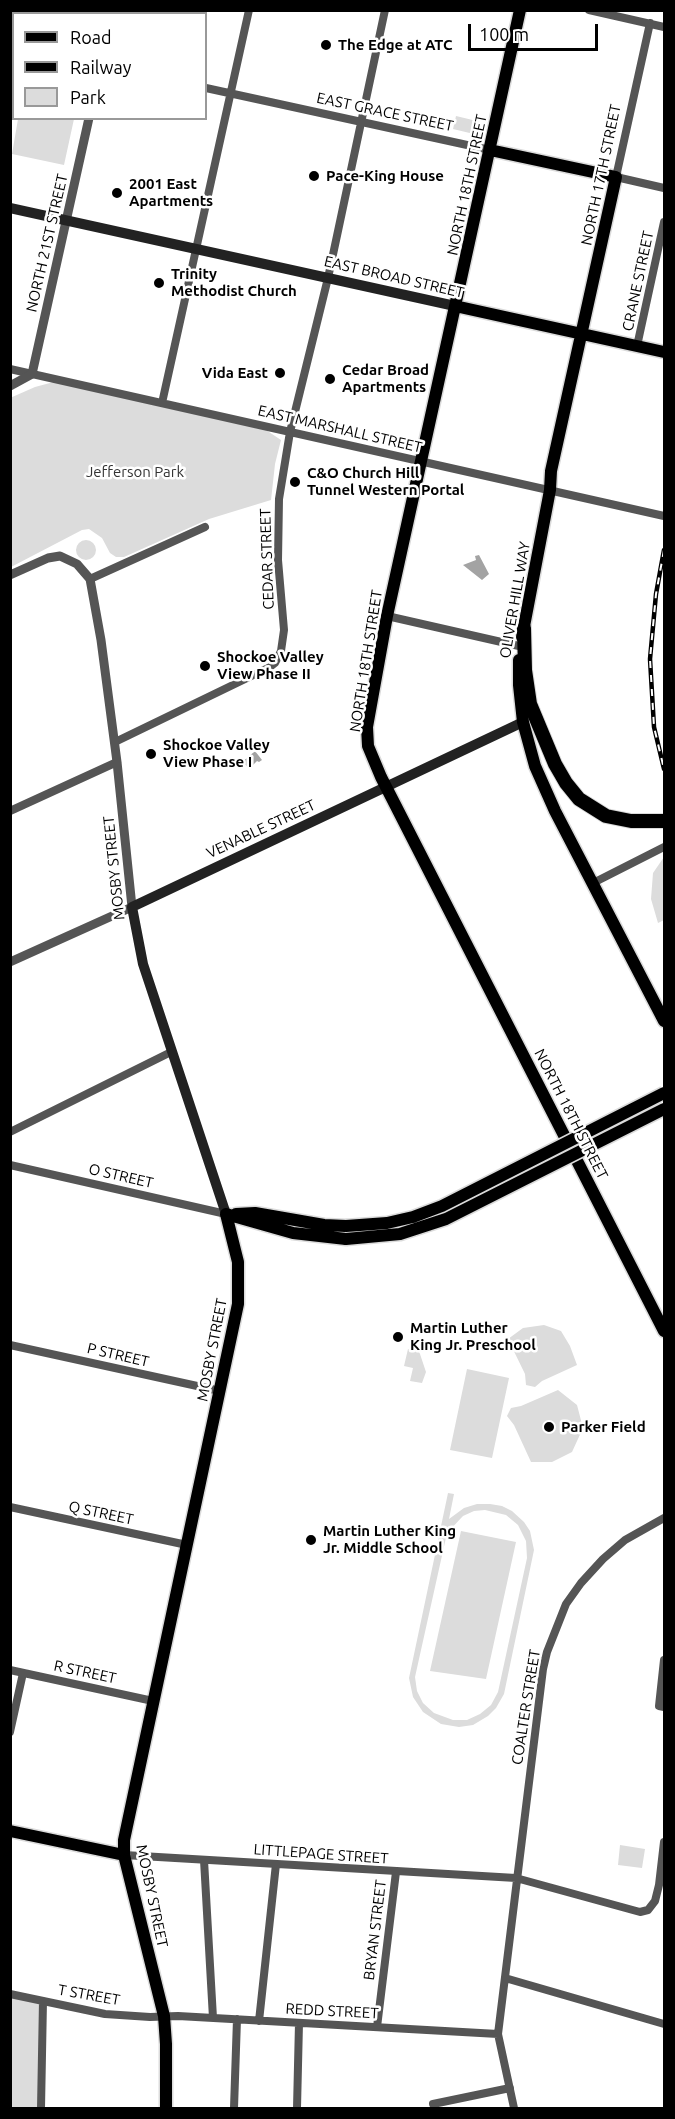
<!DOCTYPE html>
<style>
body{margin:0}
#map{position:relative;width:675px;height:2119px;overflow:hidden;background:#fff;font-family:Ubuntu,sans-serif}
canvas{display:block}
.frame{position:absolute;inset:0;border:12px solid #000;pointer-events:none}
.legend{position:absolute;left:12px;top:12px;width:195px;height:108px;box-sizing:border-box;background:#fff;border:2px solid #999;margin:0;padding:8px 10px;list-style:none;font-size:18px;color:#000}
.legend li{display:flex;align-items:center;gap:12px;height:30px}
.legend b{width:30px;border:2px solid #999}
.scale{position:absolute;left:468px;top:24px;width:130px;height:27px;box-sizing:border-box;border:3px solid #000;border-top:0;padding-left:8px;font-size:18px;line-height:21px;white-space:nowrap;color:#000;-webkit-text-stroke:4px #fff;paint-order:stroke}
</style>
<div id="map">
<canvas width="675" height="2119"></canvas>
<div class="frame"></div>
<ul class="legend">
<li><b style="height:8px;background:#000"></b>Road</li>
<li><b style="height:8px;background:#000"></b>Railway</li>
<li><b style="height:16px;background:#dcdcdc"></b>Park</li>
</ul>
<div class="scale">100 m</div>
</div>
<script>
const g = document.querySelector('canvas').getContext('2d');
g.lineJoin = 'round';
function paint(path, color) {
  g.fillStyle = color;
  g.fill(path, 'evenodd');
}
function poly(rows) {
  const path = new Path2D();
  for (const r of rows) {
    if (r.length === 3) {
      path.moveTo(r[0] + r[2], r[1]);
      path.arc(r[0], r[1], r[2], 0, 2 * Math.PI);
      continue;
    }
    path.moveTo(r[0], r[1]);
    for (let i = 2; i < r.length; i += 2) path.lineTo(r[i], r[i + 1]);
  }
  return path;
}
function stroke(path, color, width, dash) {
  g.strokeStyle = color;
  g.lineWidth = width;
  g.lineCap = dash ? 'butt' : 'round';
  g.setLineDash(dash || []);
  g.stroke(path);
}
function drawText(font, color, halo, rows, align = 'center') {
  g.font = font + ' Ubuntu,sans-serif';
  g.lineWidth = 5;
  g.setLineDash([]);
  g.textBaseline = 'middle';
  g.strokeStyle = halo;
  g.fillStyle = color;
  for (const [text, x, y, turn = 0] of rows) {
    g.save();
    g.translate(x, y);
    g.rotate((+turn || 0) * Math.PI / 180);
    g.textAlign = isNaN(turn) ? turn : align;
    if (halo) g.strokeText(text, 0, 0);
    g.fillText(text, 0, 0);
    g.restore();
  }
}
const green = poly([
 [456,116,481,122,478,135,453,129],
 [18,119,74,119,64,165,12,154],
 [61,380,257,424,281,440,275,464,271,500,209,519,124,557,116,557,110,553,102,538,89,529,82,530,11,567,10,398,35,387],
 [86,550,10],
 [664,857,664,920,658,923,651,899,653,873],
 [544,1325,561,1331,570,1346,577,1365,542,1381,535,1387,526,1385,525,1374,508,1339,523,1328],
 [408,1349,418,1350,420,1354,426,1372,422,1383,410,1381,413,1368,404,1366],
 [467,1369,509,1378,492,1458,450,1450],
 [558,1390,577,1405,583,1428,572,1452,552,1462,531,1462,514,1425,507,1416,511,1408,521,1406],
 [448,1493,454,1494,449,1519,464,1508,477,1504,490,1504,502,1506,512,1511,524,1522,530,1531,534,1550,504,1694,496,1708,488,1716,473,1725,459,1727,441,1724,423,1712,413,1697,409,1678],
 [485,1510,506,1515,518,1525,526,1541,527,1558,498,1692,491,1705,480,1714,467,1720,453,1720,434,1713,423,1703,417,1691,415,1677,447,1533,463,1516,474,1511],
 [461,1531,516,1542,486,1679,430,1671],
 [620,1845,645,1849,642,1868,618,1865],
 [11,1994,43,2001,41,2108,11,2108]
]);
const water = poly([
 [479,555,489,574,482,580,463,565,476,560,475,556],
 [255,751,262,760,259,762,257,761,249,769,242,760,246,759]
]);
const minor = poly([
 [589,10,664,27],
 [650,23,616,177,664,188],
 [10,44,14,44],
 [206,88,490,150],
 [637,346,664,222],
 [10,369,664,516],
 [162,403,249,10],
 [90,579,205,527],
 [387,616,519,646],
 [115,742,270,667,275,663,281,651,284,630,278,560,279,499,290,432,328,278,385,10],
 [10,811,117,762],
 [593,883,664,847],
 [10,1132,171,1052],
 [10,1165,226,1214],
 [10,1345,220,1391],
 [10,1507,187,1545],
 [664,1660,659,1706,664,1707],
 [10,1670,153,1701],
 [10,1732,23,1673],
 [124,1855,516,1878,640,1912,648,1910,655,1901,659,1885,664,1842],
 [204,1860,213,2018],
 [505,1978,664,2024],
 [10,1994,105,2014,150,2017,178,2016,498,2034],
 [259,2021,276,1864],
 [377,2027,396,1872],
 [433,2104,510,2088],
 [41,2108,43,2001],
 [234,2108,237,2019],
 [297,2108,299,2023],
 [514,2108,498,2034,543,1669,547,1652,566,1604,581,1583,603,1559,625,1540,664,1518]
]);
const tertiary = poly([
 [112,14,113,10],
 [10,386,32,374,89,118],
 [10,575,48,558,60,556,77,564,90,579,101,640,117,762,132,907,10,962]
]);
const secondary = poly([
 [10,208,455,306],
 [226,1214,143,964,132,907,523,722]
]);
const primary = poly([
 [520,10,387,616,367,727,368,746,381,777,664,1331],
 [490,150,616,177,551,471,550,490,522,637],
 [455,306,664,352],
 [519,660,519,685,523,722,535,766,555,811,664,1021],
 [226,1214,293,1233,346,1239],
 [236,1214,255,1213,324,1225,346,1226],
 [10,1831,124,1855],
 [166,2108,166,2044,164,2016,124,1855,124,1840,238,1304,238,1262,226,1214]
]);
const motorway = poly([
 [524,628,525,670,530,704,555,764,566,783,579,799,606,816,631,821,664,821]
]);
const rail = poly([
 [664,550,656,594,650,659,654,727,664,769]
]);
const primaryBridge = poly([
 [346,1226,387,1223,413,1217,442,1206,664,1093],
 [346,1239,400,1234,446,1219,664,1109]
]);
const markers = [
 [326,45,6,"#000"],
 [314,176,6,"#000"],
 [117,193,6,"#000"],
 [159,283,6,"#000"],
 [280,373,6,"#000"],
 [330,379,6,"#000"],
 [295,482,6,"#000"],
 [205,666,6,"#000"],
 [151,754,6,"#000"],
 [398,1337,6,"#000"],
 [549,1427,6,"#000"],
 [311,1540,6,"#000"]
];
const poiNames = [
 ["The Edge at ATC",338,45],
 ["Pace-King House",326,176],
 ["2001 East",129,184],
 ["Apartments",129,201],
 ["Trinity",171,274],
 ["Methodist Church",171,291],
 ["Cedar Broad",342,370],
 ["Apartments",342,387],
 ["Vida East",268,373,"right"],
 ["C&O Church Hill",307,473],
 ["Tunnel Western Portal",307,490],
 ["Shockoe Valley",217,657],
 ["View Phase II",217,674],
 ["Shockoe Valley",163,745],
 ["View Phase I",163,762],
 ["Martin Luther",410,1328],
 ["King Jr. Preschool",410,1345],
 ["Parker Field",561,1427],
 ["Martin Luther King",323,1531],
 ["Jr. Middle School",323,1548]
];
const streetNames = [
 ["EAST GRACE STREET",385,112,12],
 ["NORTH 17TH STREET",601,175,-78],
 ["NORTH 18TH STREET",467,185,-78],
 ["NORTH 21ST STREET",47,243,-77],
 ["EAST BROAD STREET",394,277,13],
 ["CRANE STREET",638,281,-78],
 ["EAST MARSHALL STREET",340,429,13],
 ["CEDAR STREET",267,559,-92],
 ["OLIVER HILL WAY",515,600,-80],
 ["NORTH 18TH STREET",366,661,-81],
 ["VENABLE STREET",261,829,-25],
 ["MOSBY STREET",114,868,-96],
 ["NORTH 18TH STREET",571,1114,63],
 ["O STREET",121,1176,13],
 ["MOSBY STREET",212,1350,-79],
 ["P STREET",118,1355,13],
 ["Q STREET",101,1513,12],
 ["R STREET",85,1672,12],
 ["COALTER STREET",526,1707,-81],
 ["LITTLEPAGE STREET",321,1854,4],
 ["MOSBY STREET",152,1896,78],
 ["BRYAN STREET",375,1930,-83],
 ["T STREET",89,1995,10],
 ["REDD STREET",332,2011,3]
];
const parkNames = [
 ["Jefferson Park",135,472]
];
paint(green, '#dcdcdc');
paint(water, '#a3a3a3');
stroke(primary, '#dbdbdb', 15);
stroke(motorway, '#dbdbdb', 16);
stroke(minor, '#555', 8);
stroke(tertiary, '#555', 9);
stroke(secondary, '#222', 10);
stroke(primary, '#000', 12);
stroke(motorway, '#000', 14);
stroke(rail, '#000', 4.5);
stroke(rail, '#fff', 2, [7]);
stroke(primaryBridge, '#dbdbdb', 15, []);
stroke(primaryBridge, '#000', 12);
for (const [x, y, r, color] of markers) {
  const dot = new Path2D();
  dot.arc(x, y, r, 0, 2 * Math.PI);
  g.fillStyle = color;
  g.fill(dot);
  stroke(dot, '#fff', 2);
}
drawText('bold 15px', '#000', '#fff', poiNames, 'left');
drawText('15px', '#000', '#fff', streetNames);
drawText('15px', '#333', '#fff', parkNames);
</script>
